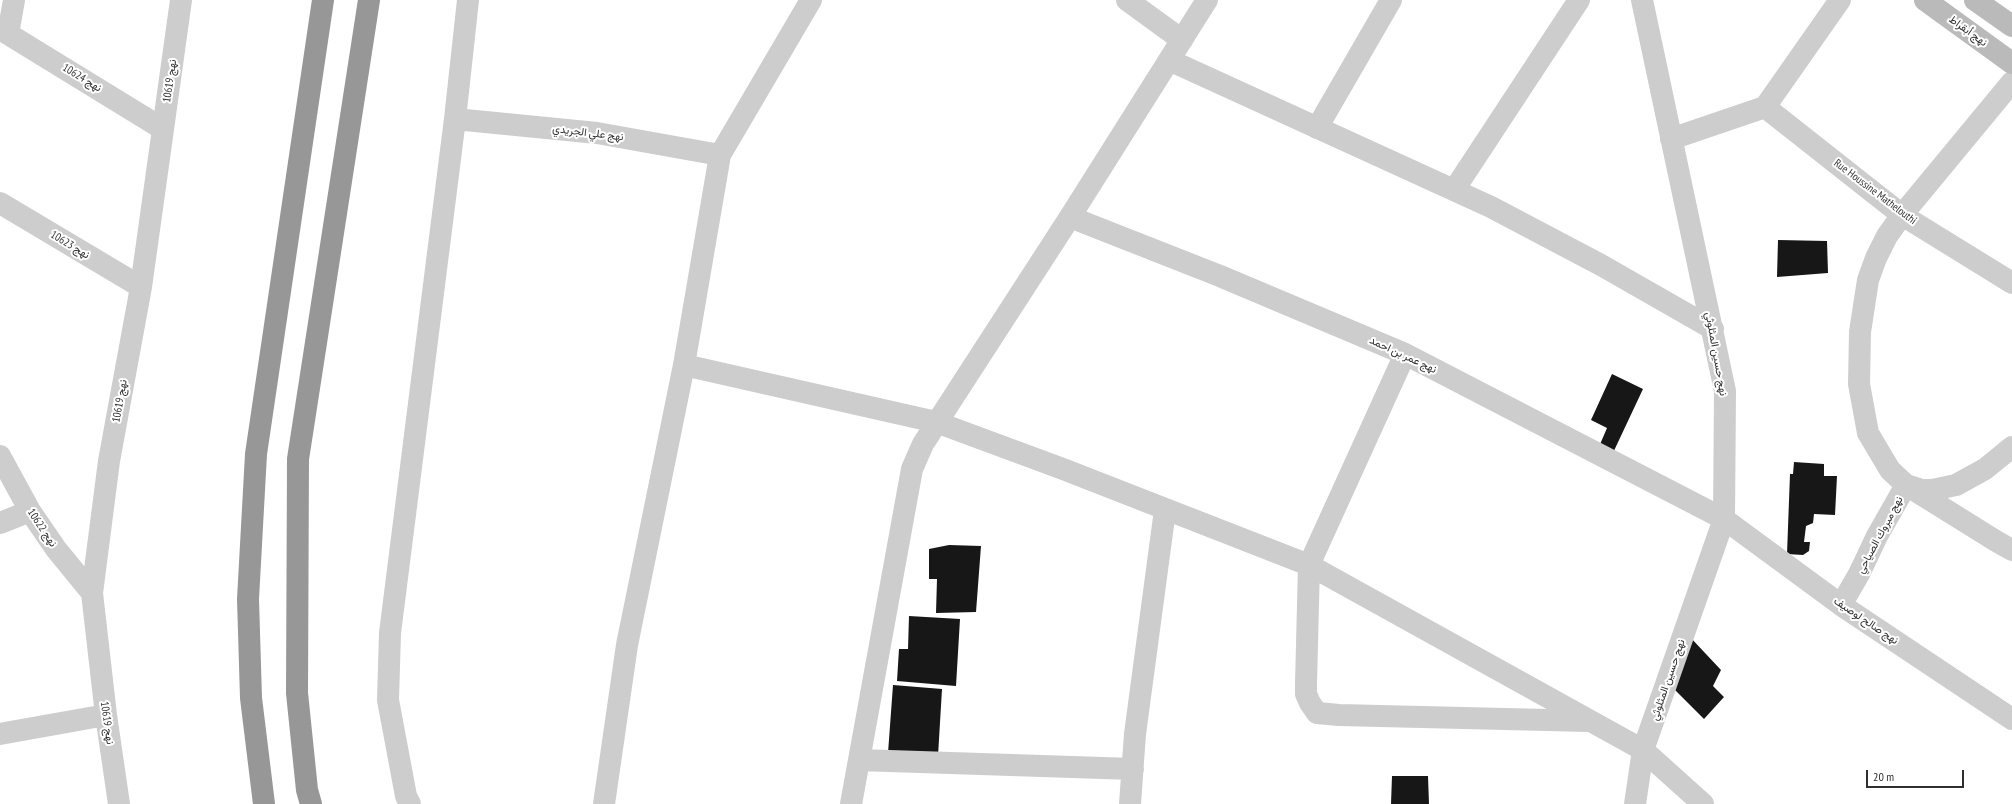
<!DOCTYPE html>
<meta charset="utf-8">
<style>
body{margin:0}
#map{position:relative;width:2012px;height:804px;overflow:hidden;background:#fff;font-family:"PT Sans Narrow",sans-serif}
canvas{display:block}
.scale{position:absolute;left:1866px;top:770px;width:98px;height:18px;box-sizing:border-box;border:2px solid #303030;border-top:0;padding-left:5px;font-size:12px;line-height:14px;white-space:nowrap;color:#303030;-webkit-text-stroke:3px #fff;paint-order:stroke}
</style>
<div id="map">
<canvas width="2012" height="804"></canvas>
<div class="scale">20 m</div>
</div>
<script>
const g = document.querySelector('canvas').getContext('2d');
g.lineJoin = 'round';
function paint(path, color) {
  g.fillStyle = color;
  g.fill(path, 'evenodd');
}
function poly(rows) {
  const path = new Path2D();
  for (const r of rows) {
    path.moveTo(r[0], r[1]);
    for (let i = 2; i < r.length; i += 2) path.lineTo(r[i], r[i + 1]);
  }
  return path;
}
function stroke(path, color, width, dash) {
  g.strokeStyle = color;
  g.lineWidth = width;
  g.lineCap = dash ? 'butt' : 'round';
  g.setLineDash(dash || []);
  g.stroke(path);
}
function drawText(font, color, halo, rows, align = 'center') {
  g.font = font + ' "PT Sans Narrow",Vazirmatn,sans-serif';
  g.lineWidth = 4;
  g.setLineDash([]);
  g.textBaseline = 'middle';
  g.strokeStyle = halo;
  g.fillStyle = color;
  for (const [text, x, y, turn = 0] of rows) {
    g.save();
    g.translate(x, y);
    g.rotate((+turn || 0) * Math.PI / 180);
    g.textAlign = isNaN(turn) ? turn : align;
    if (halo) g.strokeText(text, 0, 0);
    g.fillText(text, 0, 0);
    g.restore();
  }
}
const building = poly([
 [1778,240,1827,241,1828,273,1777,277],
 [1612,374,1643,389,1612,455,1598,449,1607,428,1591,420],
 [1794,462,1824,464,1824,476,1837,476,1835,515,1814,514,1813,523,1806,526,1804,542,1810,542,1809,551,1803,555,1787,554,1790,474,1793,474],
 [949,545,981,546,976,612,936,613,937,579,929,579,929,549],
 [909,616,960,619,956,686,897,681,899,649,908,649],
 [1690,637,1721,670,1713,686,1724,697,1704,719,1674,689],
 [893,685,942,689,938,756,888,753],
 [1392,776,1428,776,1429,804,1391,804]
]);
const street = poly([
 [1127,0,1182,40],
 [0,29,163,129],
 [8,34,14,0],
 [1169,60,1491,207,1601,265,1713,329],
 [2012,82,1902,215,1887,236,1876,258,1868,280,1860,332,1859,384,1868,433,1890,470,1906,485,1996,541,2012,550],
 [1765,107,1902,215,2012,283],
 [455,119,597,133,720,155],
 [1317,128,1391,0],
 [1671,139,1765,107,1840,0],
 [1454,190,1579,0],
 [0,203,141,287],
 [1070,217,1220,276,1405,354,1724,519,1841,605,2012,719],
 [1405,354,1309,565,1306,684,1306,694,1310,703,1317,713,1339,715,1588,721],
 [684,365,936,422,1063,469,1309,565,1643,750,1703,804],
 [0,456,30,511,56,549,92,593],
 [0,523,30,511],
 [1841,605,1859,574,1877,536,1906,485,1922,490,1932,490,1956,485,1985,469,2012,447],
 [0,734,106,715],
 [859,760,1133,769],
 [119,804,106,715,92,593,109,461,141,287,181,0],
 [410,804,406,796,388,700,390,633,455,119,468,0],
 [604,804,627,645,684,365,720,155,811,0],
 [851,804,912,469,923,444,1070,217,1207,0],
 [1130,804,1135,734,1165,510],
 [1635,804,1643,750,1724,519,1725,391,1642,0]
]);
const secondary = poly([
 [1925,0,2012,63],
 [1975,0,2012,26]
]);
const highway = poly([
 [264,804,251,698,248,599,256,454,323,0],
 [311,804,307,790,297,693,298,459,369,0]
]);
const streetNames = [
 ["نهج أبقراط",1968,31,36],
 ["نهج 10624",82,78,31],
 ["نهج 10619",170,81,-82],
 ["نهج علي الجريدي",588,133,7],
 ["Rue Houssine Mathelouthi",1875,192,37],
 ["نهج 10623",70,245,31],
 ["نهج حسين المثلوثي",1716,354,80],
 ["نهج عمر بن احمد",1403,355,25],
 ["نهج 10619",120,401,-80],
 ["نهج 10622",42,528,56],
 ["نهج مبروك الصياحي",1880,535,-62],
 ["نهج صالح لوصيف",1866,621,34],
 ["نهج حسين المثلوثي",1668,680,-71],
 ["نهج 10619",107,723,82]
];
paint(building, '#171717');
stroke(street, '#cdcdcd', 22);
stroke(secondary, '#bababa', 22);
stroke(highway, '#979797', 22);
drawText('11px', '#303030', '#fff', streetNames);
</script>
